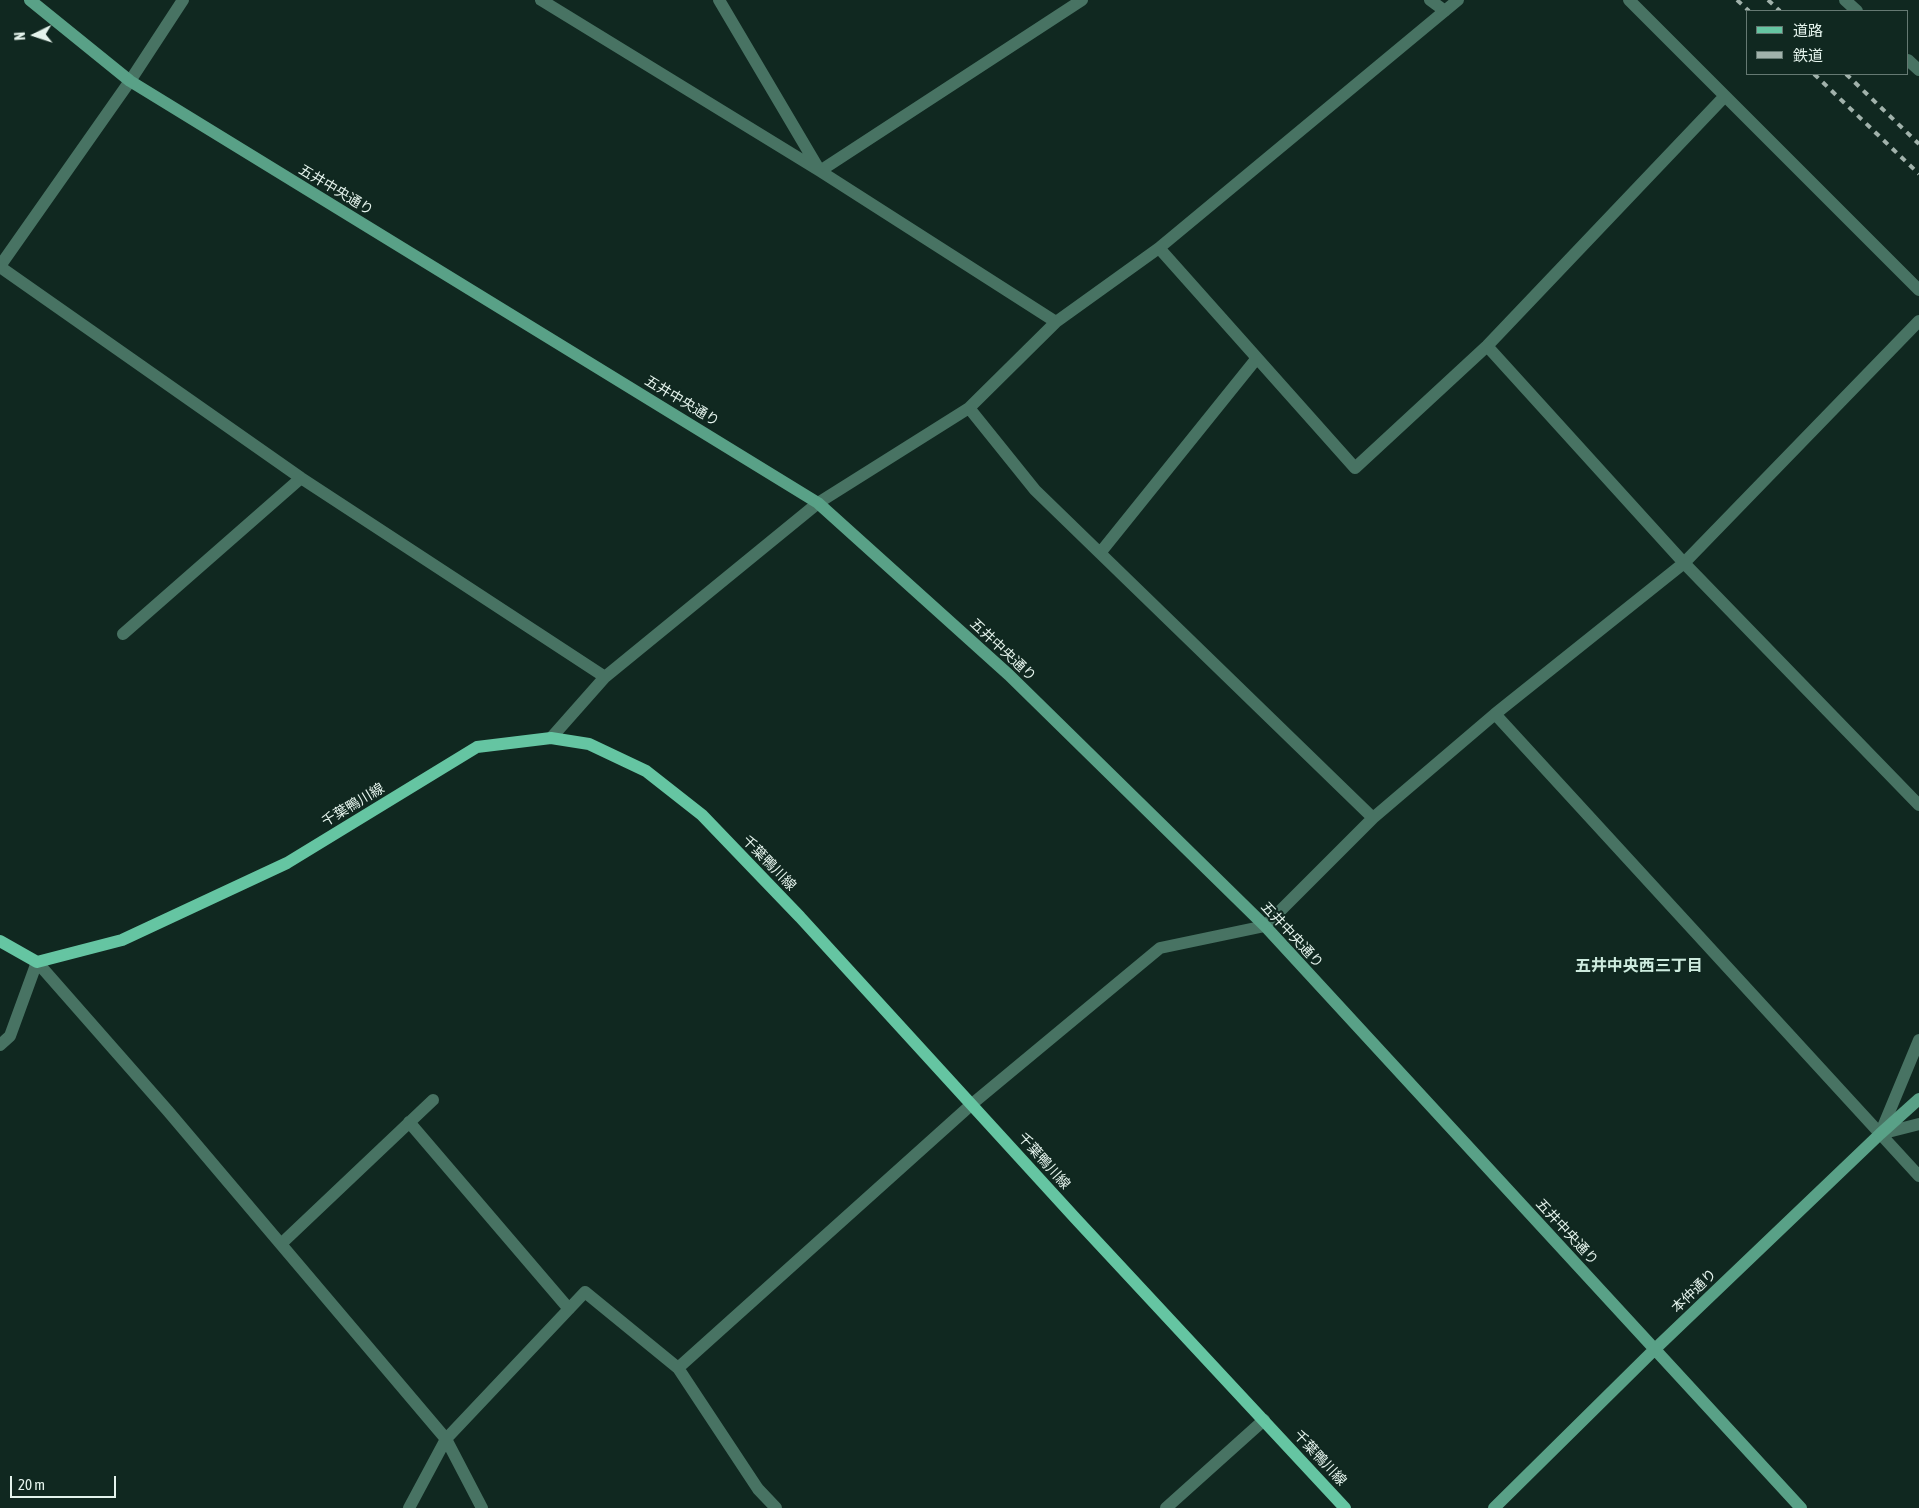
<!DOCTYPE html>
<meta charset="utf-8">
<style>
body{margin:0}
#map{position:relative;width:1919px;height:1508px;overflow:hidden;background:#102820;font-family:"Asap Condensed","Noto Sans JP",sans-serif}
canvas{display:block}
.legend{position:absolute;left:1746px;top:10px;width:162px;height:65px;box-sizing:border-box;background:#102820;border:1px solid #657972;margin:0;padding:6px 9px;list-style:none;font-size:15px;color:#e4f3ec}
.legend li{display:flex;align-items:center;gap:10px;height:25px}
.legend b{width:25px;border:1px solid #657972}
.north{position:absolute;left:10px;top:10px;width:50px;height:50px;-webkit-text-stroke:4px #102820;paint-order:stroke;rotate:266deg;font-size:14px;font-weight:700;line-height:20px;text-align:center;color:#e4f3ec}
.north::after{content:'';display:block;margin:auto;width:18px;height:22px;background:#e4f3ec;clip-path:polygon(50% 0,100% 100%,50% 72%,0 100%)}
.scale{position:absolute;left:10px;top:1476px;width:106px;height:22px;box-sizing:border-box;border:2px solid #e4f3ec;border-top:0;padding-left:6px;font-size:15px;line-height:18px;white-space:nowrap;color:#e4f3ec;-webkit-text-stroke:4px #102820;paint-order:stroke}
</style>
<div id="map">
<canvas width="1919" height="1508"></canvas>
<ul class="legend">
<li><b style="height:6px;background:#65c5a2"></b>道路</li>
<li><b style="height:6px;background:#a1b2ab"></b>鉄道</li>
</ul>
<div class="north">N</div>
<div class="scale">20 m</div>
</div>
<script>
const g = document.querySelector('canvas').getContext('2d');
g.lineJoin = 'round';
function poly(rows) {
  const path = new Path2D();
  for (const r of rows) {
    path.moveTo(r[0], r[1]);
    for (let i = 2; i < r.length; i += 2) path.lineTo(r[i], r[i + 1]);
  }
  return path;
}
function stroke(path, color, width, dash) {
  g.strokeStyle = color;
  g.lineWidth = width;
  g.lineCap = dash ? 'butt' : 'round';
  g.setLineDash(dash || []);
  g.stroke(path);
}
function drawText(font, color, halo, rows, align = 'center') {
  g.font = font + ' "Asap Condensed","Noto Sans JP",sans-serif';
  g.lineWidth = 4;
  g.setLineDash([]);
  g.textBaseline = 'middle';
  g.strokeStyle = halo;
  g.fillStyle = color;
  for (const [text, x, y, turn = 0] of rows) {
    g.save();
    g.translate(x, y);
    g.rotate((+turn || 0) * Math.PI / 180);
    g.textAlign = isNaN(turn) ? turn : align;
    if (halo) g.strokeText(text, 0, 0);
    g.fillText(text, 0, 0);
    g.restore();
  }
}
const street = poly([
 [541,0,820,171,1056,322],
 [719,0,820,171,1082,0],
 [1430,0,1445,11],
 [1629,0,1919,290],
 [1845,0,1857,11],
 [1908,60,1919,70],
 [1159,248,1355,468,1487,346,1725,96],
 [0,266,130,81,183,0],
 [0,267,301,478,605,677],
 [1487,346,1684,563,1919,805],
 [969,408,1035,490,1373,818],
 [1100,553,1257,358],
 [123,634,301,478],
 [1495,714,1919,1176],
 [551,738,605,677,818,503,969,408,1056,322,1159,248,1458,0],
 [0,1045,10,1036,37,962,168,1111,446,1439,482,1508],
 [409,1122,569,1309],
 [1880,1134,1919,1040],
 [1880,1134,1919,1124],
 [281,1244,433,1100],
 [678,1368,758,1489,776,1508],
 [409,1508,446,1439,585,1292,678,1368,972,1104,1160,948,1265,926,1373,818,1495,714,1684,563,1919,321],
 [1166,1508,1264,1420]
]);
const secondary = poly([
 [30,0,130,81,818,503,1009,675,1265,926,1801,1508],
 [1494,1508,1655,1349,1880,1134,1919,1099]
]);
const primary = poly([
 [0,941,37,962,122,940,287,863,477,747,551,738,589,744,646,771,702,815,800,917,1076,1219,1345,1508]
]);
const rail = poly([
 [1737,0,1749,11],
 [1768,0,1780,11],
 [1814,74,1919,174],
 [1846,74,1919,144]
]);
const streetNames = [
 ["五井中央通り",336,190,31],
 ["五井中央通り",682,401,31],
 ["五井中央通り",1003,650,43],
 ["千葉鴨川線",353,805,-31],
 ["千葉鴨川線",769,863,46],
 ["五井中央通り",1292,935,47],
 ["千葉鴨川線",1044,1161,48],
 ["五井中央通り",1567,1232,47],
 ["本仲通り",1694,1291,-44],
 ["千葉鴨川線",1320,1458,47]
];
const quarterNames = [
 ["五井中央西三丁目",1639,966]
];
stroke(street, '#487363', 12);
stroke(secondary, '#59a187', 12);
stroke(primary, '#65c5a2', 12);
stroke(rail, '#a1b2ab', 4, [6, 6]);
drawText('14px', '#e4f3ec', '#102820', streetNames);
drawText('bold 16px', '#cdebde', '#102820', quarterNames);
</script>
